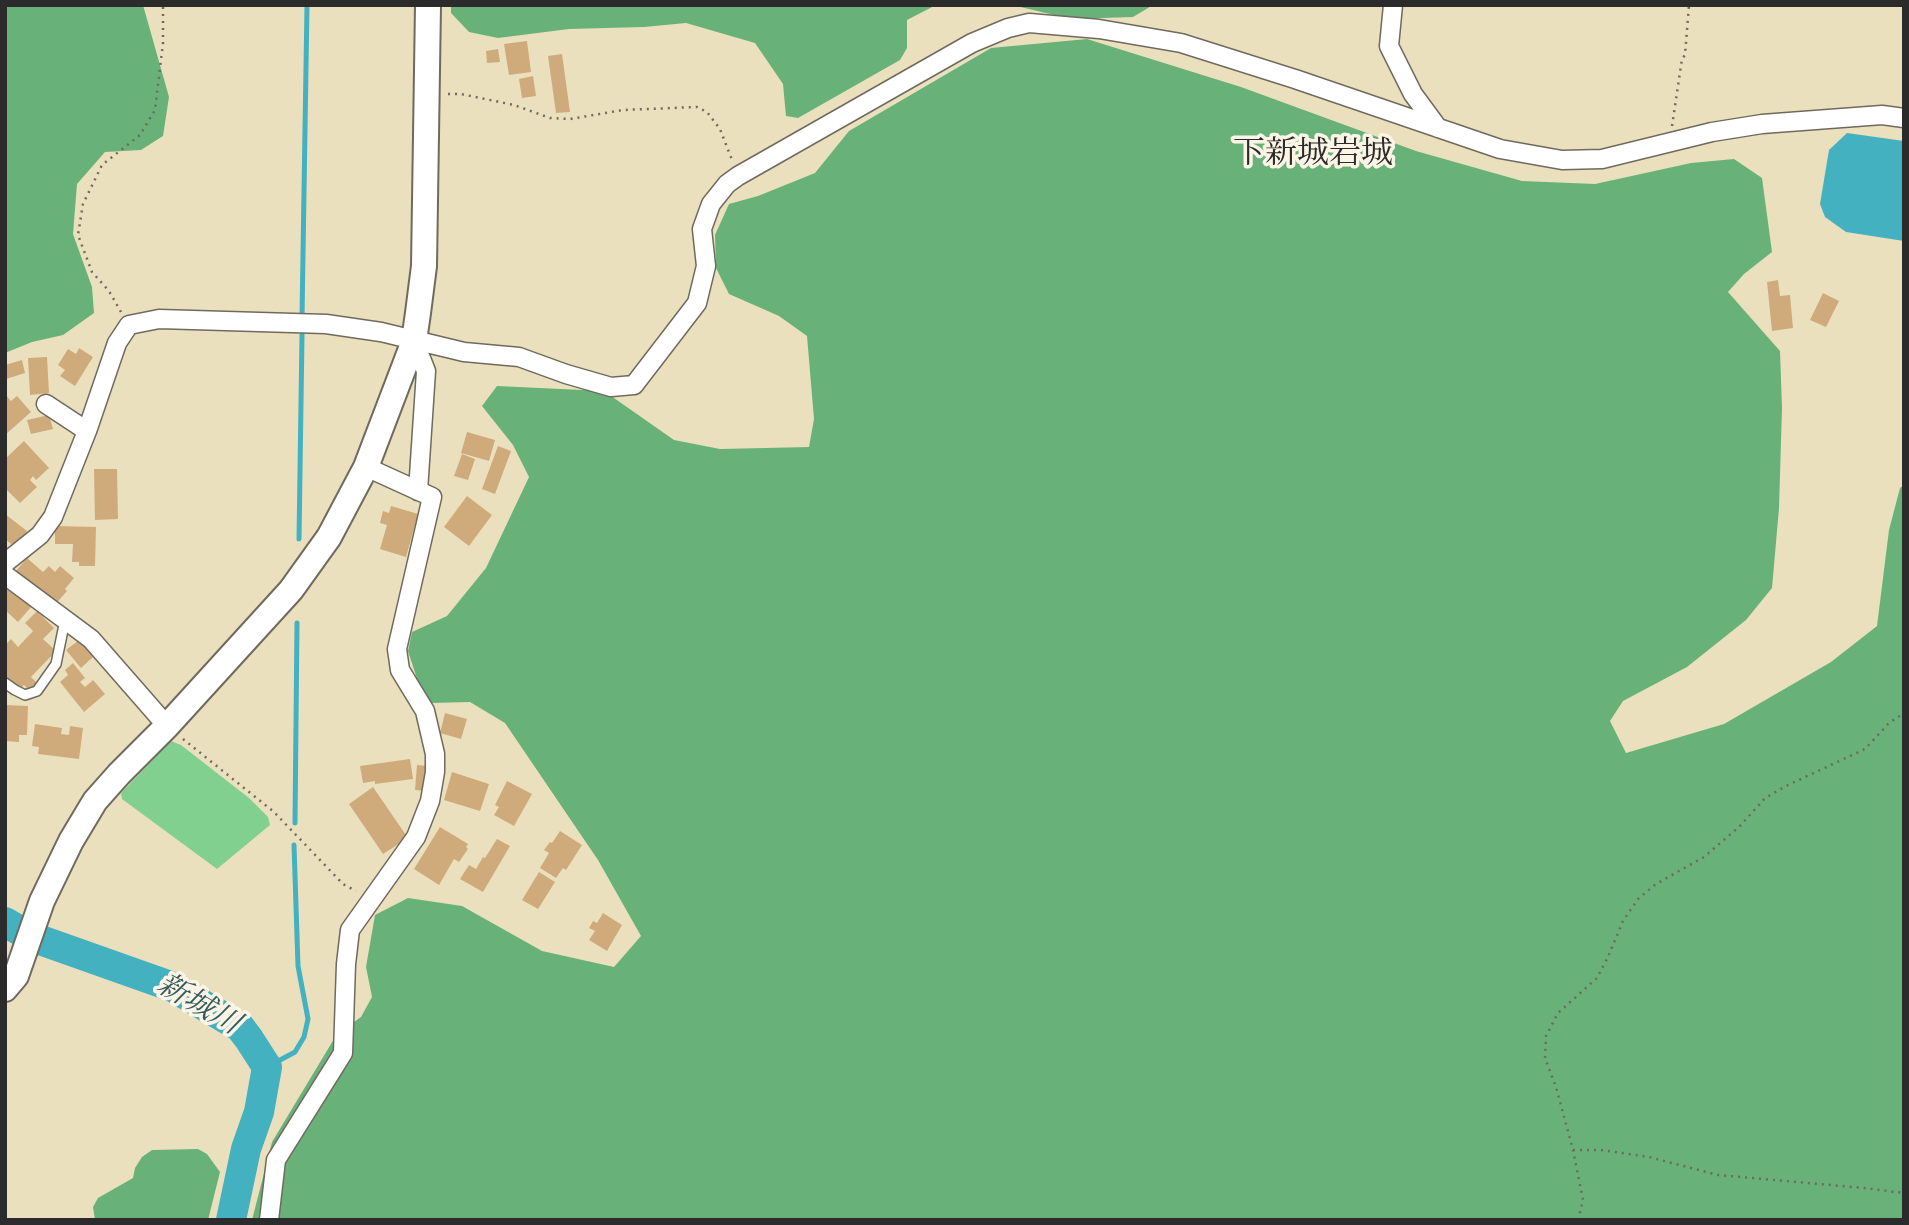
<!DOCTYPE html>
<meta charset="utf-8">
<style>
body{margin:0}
#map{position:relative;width:1909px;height:1225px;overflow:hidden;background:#ebe0bd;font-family:Vollkorn,serif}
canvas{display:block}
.frame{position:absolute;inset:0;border:7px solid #2b2b2b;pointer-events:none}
</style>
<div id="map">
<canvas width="1909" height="1225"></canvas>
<div class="frame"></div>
</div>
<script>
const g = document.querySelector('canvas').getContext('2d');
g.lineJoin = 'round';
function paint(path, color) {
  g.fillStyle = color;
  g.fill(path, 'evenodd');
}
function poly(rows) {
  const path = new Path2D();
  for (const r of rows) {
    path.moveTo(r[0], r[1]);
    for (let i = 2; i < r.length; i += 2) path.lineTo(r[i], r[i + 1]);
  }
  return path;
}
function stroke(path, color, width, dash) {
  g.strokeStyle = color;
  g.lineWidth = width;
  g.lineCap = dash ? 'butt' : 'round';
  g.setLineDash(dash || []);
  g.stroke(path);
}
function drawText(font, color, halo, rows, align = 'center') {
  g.font = font + ' Vollkorn,"Noto Serif JP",serif';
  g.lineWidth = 7;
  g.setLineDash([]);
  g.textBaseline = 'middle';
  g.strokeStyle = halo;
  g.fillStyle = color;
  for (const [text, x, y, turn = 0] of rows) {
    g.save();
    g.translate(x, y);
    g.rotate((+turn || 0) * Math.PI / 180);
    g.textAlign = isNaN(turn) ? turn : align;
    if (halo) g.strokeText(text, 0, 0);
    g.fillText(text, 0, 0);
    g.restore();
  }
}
const green = poly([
 [171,741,181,745,249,798,268,817,270,825,217,869,122,799,121,793]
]);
const forest = poly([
 [5,5,143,5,169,97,163,136,141,150,105,152,77,184,73,234,92,287,94,313,63,335,32,342,5,353],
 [451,5,936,5,907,20,907,48,900,60,798,118,786,116,783,84,755,43,686,23,644,27,569,29,498,38,469,32,451,13],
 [1012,5,1153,5,1133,17,1071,19],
 [1087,39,1241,87,1416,151,1522,181,1595,184,1691,163,1734,159,1762,178,1772,252,1744,274,1728,292,1780,351,1782,408,1779,508,1772,588,1746,620,1687,667,1623,701,1610,721,1626,753,1724,724,1831,662,1877,626,1889,530,1900,488,1904,485,1904,1220,252,1220,272,1142,337,1034,361,1017,372,997,366,967,375,915,408,898,462,906,542,951,614,967,641,936,598,860,505,723,470,702,432,703,421,691,408,651,412,632,447,616,486,568,529,477,513,445,482,406,497,386,604,391,674,440,720,449,809,447,814,419,807,336,779,316,729,294,716,268,715,235,729,204,758,196,815,173,849,131,991,48],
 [198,1149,207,1154,220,1172,208,1220,95,1220,93,1207,98,1198,133,1178,135,1168,142,1157,152,1150]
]);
const water = poly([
 [1847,133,1904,141,1904,241,1846,232,1825,217,1820,204,1829,150]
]);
const stream = poly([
 [302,317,307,5],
 [299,539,302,335],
 [295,823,297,623],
 [267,1067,295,1052,304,1037,308,1019,298,966,294,845]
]);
const river = poly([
 [5,922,29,936,173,987,240,1027,249,1039,267,1067,259,1112,246,1149,231,1220]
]);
const building = poly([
 [527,41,531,72,509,75,504,44],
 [498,49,500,62,487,63,486,51],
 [562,54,570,112,556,113,548,56],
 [533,76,536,96,522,98,519,79],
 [1778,280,1780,296,1790,295,1793,328,1772,331,1767,282],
 [1823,293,1839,301,1826,327,1810,320],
 [79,348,93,357,75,386,60,376,65,370,58,365,68,349,76,354],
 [47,357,49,393,30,395,28,358],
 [22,360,25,373,6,379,5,365],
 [5,394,11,401,17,396,31,412,5,435],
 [49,415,53,429,31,434,27,420],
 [467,432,495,440,489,461,461,453],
 [24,441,49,468,36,480,33,476,30,480,37,487,20,503,5,488,5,459],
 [498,446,511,451,495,494,482,489],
 [462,454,475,459,468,480,454,476],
 [94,469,117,469,118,519,95,520],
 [467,496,492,515,469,546,444,527],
 [391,506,418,514,406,557,380,549,387,525,380,523,383,511,389,513],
 [5,514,27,531,15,547,5,539],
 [55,526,96,527,95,566,79,566,79,562,72,562,73,544,55,544],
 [27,558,43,572,49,566,55,572,60,566,74,578,65,589,67,591,54,606,15,572],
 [5,582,32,606,18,622,5,610],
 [37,611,54,628,43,639,56,651,31,677,38,684,31,692,24,685,19,690,5,677,5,645,11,639,18,647,33,631,25,623],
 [79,640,93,657,81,668,66,650],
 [73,663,85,678,80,682,85,687,93,680,105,694,84,712,60,682,68,675,65,670],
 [5,705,28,706,27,735,19,735,19,742,5,741],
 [445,713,467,719,461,739,440,733],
 [35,724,62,728,61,734,69,735,70,726,83,728,79,759,38,754,39,747,32,746],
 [410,759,413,779,375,784,375,781,363,783,360,766],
 [417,765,429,766,427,791,415,790],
 [452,772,489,784,480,811,444,800],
 [507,781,532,794,514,826,494,815,499,807,495,805],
 [373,787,408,838,383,854,349,804],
 [440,827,468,844,466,847,468,849,459,862,454,859,439,885,414,869],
 [560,831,582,845,566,870,563,868,556,878,540,868,549,853,544,850,550,842,552,843],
 [497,839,510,846,483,892,460,879,469,865,476,869,483,857,485,858],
 [539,872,555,882,538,909,522,900],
 [603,913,622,925,607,951,589,940,595,931,589,928,593,921,597,923]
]);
const path = poly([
 [448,94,461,94,514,105,550,118,570,119,623,110,697,107,707,112,720,129,732,160],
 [1672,126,1682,59,1685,55,1689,5],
 [121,312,109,291,92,272,78,235,83,204,102,165,140,135,155,110,163,43,163,5],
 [183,739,274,812,343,884,356,891],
 [1573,1150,1601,1150,1649,1157,1718,1175,1864,1188,1904,1193],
 [1578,1220,1583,1200,1573,1150,1556,1087,1545,1058,1546,1036,1558,1013,1597,978,1608,957,1623,921,1638,899,1656,884,1704,857,1740,826,1765,798,1786,786,1865,749,1889,723,1904,713]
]);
const lane = poly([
 [5,683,15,690,25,695,37,691,56,664,65,620]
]);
const street = poly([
 [1393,5,1389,46,1413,94,1438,128],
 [414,341,426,371,418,491],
 [46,404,87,431],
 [5,563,40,535,53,517,87,431,117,343,129,325,159,319,326,324,381,332,464,352,519,357,566,374,611,387,634,385,697,303,706,266,702,229,711,204,727,184,738,176,972,43,1008,28,1029,23,1099,29,1181,43,1295,79,1500,149,1562,160,1602,159,1712,132,1762,124,1882,115,1904,118],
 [5,575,91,639,167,726],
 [269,1220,276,1160,343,1053,346,964,350,930,416,837,430,801,435,772,435,754,425,711,400,670,397,649,432,497,366,467]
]);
const secondary = poly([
 [5,989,16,976,42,901,71,841,95,801,119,774,167,726,291,590,329,537,366,467,414,341,418,313,424,266,428,5]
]);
const waterNames = [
 ["新城川",197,1007,30]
];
const quarterNames = [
 ["下新城岩城",1313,157]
];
paint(green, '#81d090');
paint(forest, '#68b27a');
paint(water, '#44b1c0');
stroke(stream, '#44b1c0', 5);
stroke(river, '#44b1c0', 30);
paint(building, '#cfab7c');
stroke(lane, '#6e6a5e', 12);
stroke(street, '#6e6a5e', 21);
stroke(secondary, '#6e6a5e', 28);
stroke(path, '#6e6a5e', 2.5, [2, 5]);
stroke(lane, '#fff', 9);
stroke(street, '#fff', 18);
stroke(secondary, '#fff', 24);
drawText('italic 30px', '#345a5f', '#fcf5e5', waterNames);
drawText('32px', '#2b2b2b', '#fcf5e5', quarterNames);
</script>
